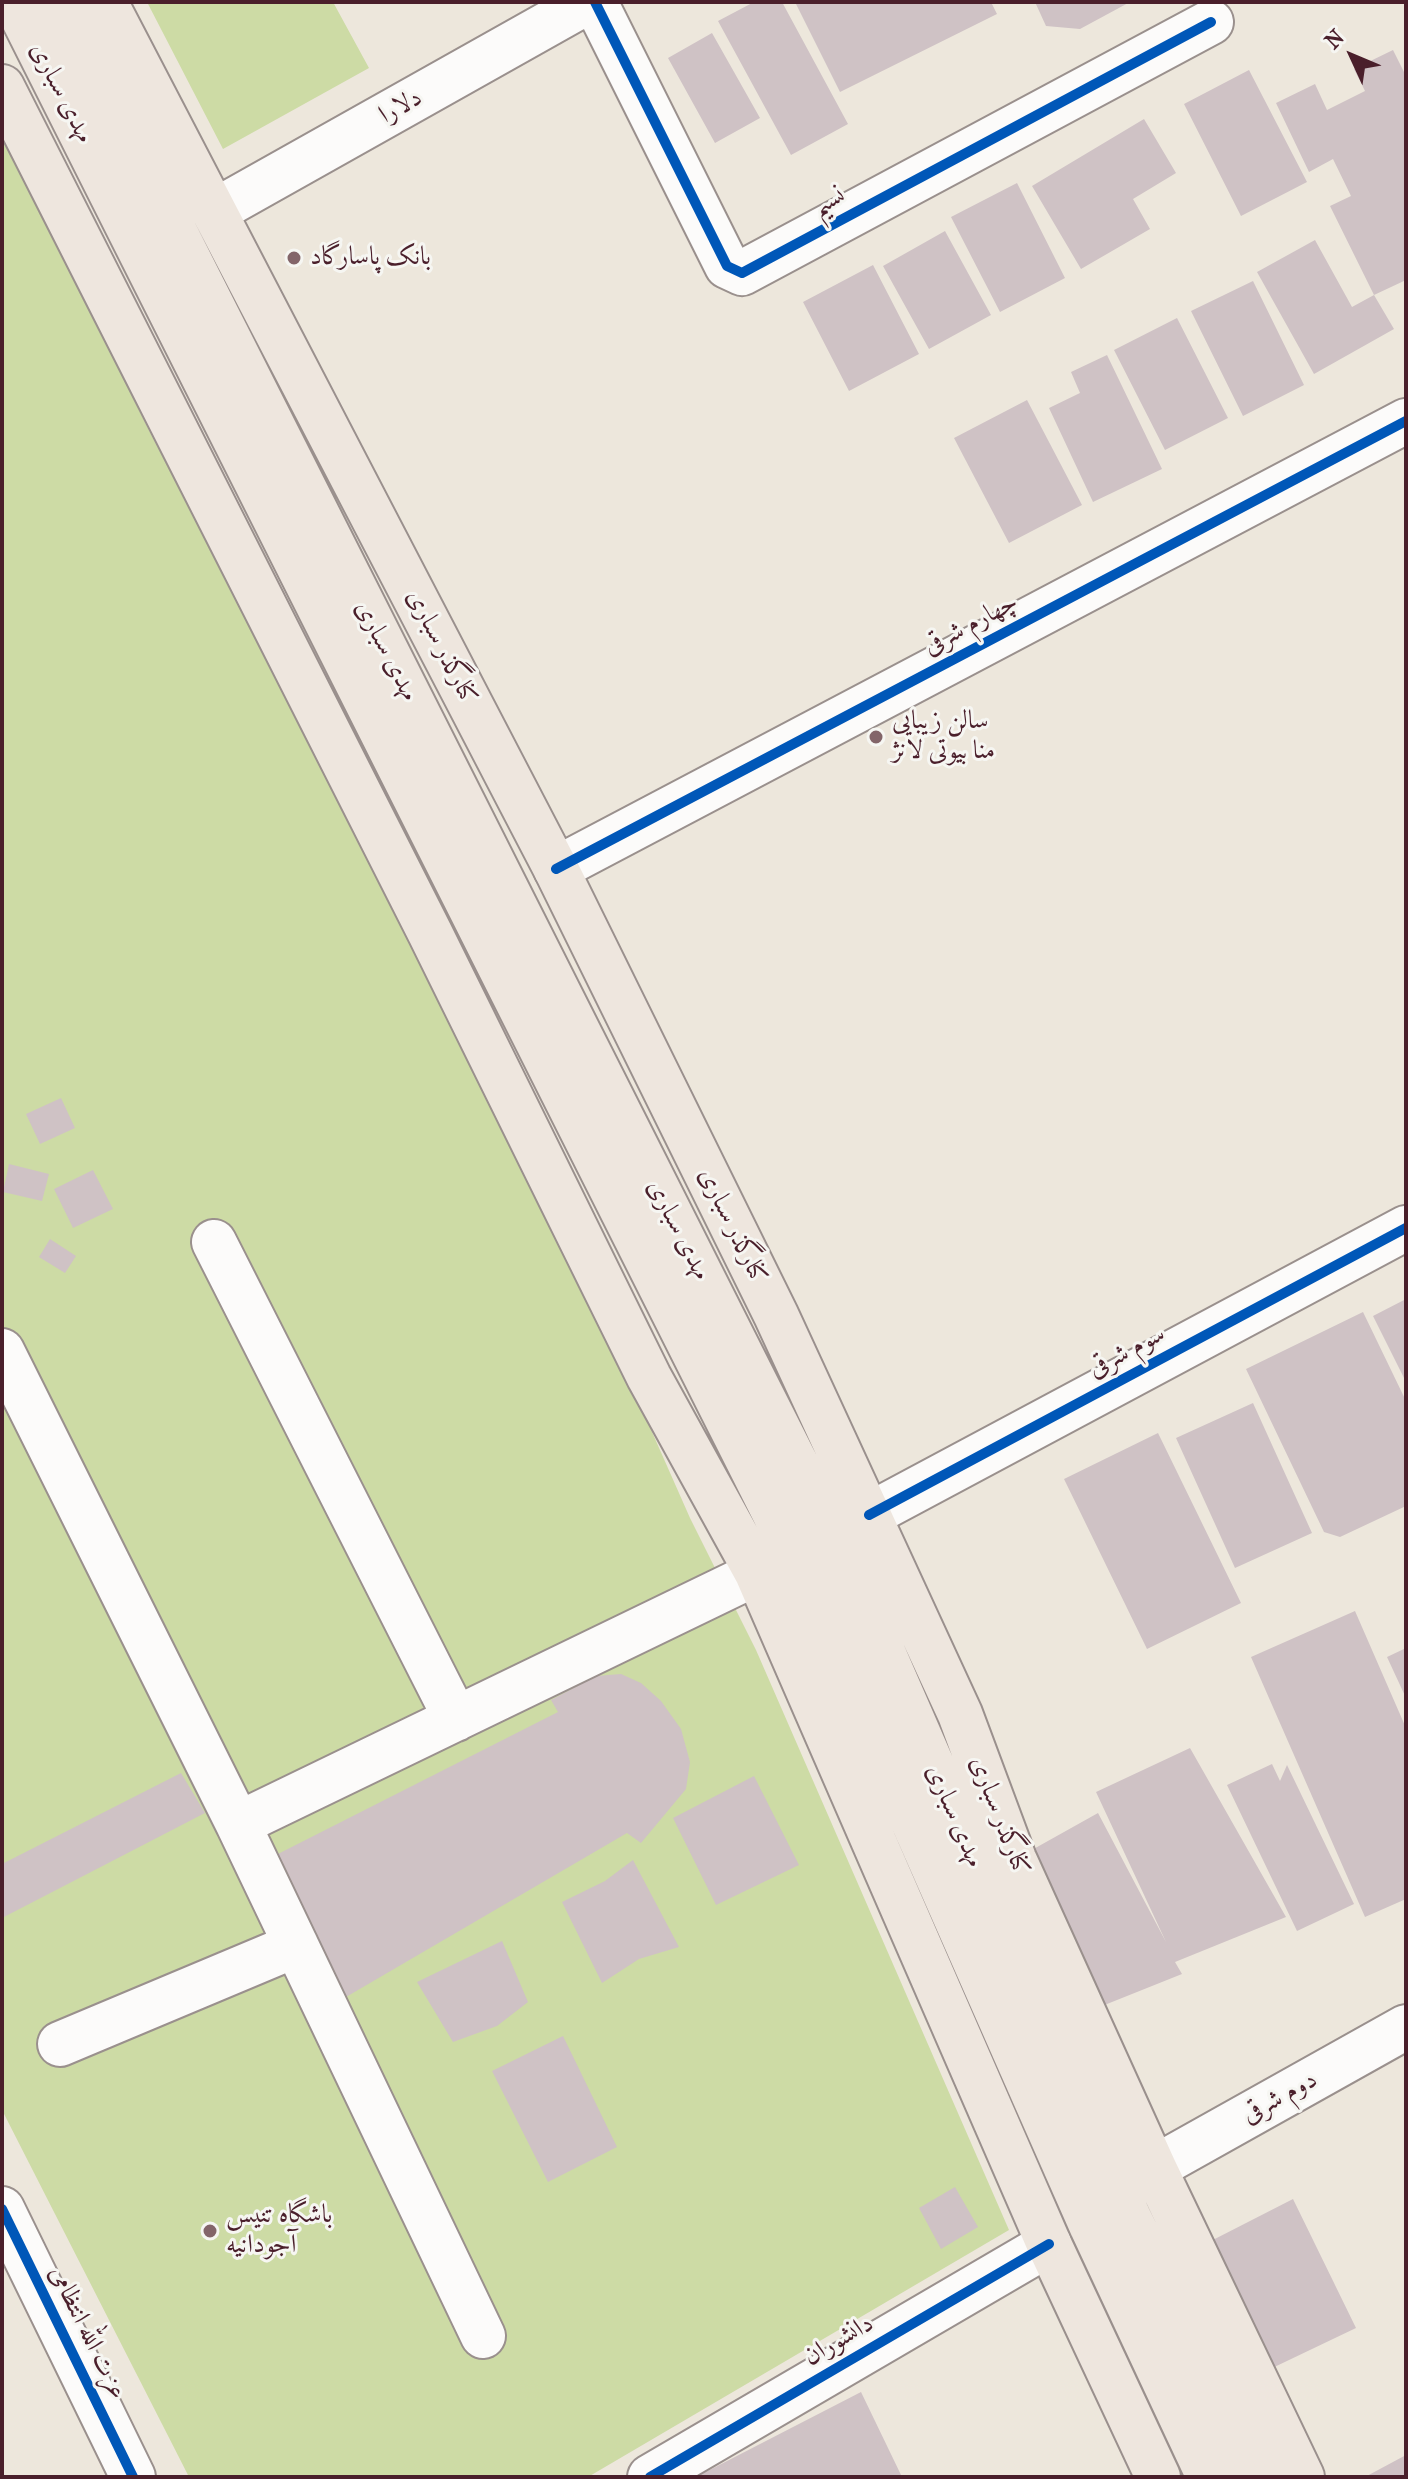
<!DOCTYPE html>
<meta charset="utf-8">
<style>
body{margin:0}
#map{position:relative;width:1408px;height:2479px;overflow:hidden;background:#ede7dc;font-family:"IM FELL French Canon",serif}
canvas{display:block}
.frame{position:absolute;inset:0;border:4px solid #4a1f2b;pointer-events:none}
.north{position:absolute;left:1312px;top:16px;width:80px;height:80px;-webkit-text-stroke:6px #f6f6f2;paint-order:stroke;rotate:314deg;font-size:22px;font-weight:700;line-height:32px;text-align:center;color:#4a1f2b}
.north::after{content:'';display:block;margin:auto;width:28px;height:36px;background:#4a1f2b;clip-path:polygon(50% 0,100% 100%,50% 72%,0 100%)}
</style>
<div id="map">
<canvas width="1408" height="2479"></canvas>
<div class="frame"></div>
<div class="north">N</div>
</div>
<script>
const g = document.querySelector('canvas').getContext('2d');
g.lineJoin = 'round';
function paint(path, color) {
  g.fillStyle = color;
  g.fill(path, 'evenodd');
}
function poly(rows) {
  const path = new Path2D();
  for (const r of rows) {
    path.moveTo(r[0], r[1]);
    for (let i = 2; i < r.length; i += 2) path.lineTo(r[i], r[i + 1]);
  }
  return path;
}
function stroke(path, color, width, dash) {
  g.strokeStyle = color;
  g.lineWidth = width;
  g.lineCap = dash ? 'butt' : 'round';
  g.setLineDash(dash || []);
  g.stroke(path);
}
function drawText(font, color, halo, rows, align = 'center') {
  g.font = font + ' "IM FELL French Canon",Amiri,serif';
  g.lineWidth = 6;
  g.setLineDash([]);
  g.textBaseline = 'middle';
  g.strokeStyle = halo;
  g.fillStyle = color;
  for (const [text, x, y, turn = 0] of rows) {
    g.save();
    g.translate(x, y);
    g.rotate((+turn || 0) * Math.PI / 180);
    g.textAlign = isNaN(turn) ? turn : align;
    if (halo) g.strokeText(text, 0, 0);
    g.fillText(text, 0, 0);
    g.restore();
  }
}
const green = poly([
 [147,2,333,2,369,68,223,149],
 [2,132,150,432,371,858,588,1287,690,1518,756,1650,1009,2230,588,2477,189,2477,2,2110]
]);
const building = poly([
 [754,2,782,2,848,124,791,155,718,21],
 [795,2,991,2,997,14,840,92],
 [1035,2,1130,2,1080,29,1046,26],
 [712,33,760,118,715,143,668,58],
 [1393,50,1406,76,1406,280,1374,295,1330,206,1351,196,1333,159,1309,172,1276,103,1315,84,1327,110,1365,91,1354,69],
 [1249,70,1307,182,1241,216,1184,104],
 [1144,119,1176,173,1133,199,1150,229,1081,269,1032,186],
 [1017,183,1065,278,1000,312,951,217],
 [945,231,991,315,929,349,883,266],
 [1315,240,1352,307,1374,295,1394,329,1314,374,1257,272],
 [873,265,919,354,849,391,803,302],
 [1253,281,1304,385,1243,416,1191,311],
 [1177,318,1228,418,1165,450,1114,350],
 [1107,355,1162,469,1093,502,1049,408,1080,393,1071,372],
 [1027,400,1082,505,1009,543,954,438],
 [61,1098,75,1128,40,1144,26,1114],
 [9,1164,49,1174,42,1201,3,1192],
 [93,1170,113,1209,73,1228,54,1189],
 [50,1239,76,1256,65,1273,39,1257],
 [1406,1299,1406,1382,1373,1316],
 [1363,1312,1406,1401,1406,1506,1340,1537,1324,1532,1246,1369],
 [1253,1403,1312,1533,1235,1568,1176,1438],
 [1158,1433,1241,1603,1147,1649,1064,1479],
 [1355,1611,1406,1728,1406,1899,1365,1917,1251,1657],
 [1406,1648,1406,1698,1387,1657],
 [621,1674,641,1683,661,1701,681,1729,690,1762,686,1789,641,1843,627,1833,346,1997,274,1856,558,1712,551,1700,596,1676],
 [1190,1748,1286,1917,1175,1962,1182,1974,1097,2008,1030,1851,1098,1813,1166,1942,1096,1792],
 [1272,1764,1280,1781,1287,1765,1354,1904,1297,1931,1227,1785],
 [181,1773,205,1813,2,1918,2,1864],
 [754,1776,799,1865,716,1905,673,1818],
 [633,1860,679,1947,639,1959,602,1983,562,1902,605,1881],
 [502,1941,528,2002,497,2026,453,2042,417,1982],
 [563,2036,617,2147,548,2182,492,2071],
 [955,2187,978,2227,941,2249,919,2208],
 [1293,2199,1356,2328,1266,2371,1205,2244],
 [861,2392,902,2477,696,2477],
 [1406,2455,1406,2477,1365,2477]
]);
const minor = poly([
 [595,2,727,266,742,273,1211,22],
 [215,211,587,2],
 [556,869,1406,421],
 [214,1242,456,1719],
 [2,1351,238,1824,757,1573],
 [869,1515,1406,1228],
 [238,1824,483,2336],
 [60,2044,296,1945],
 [1154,2168,1406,2027],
 [2,2209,133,2477],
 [650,2477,1049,2244]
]);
const major = poly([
 [15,2,797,1558,1092,2227,1209,2477],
 [59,2,833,1537,1128,2216,1256,2477],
 [105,2,556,869,776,1315,960,1714,1014,1859,1154,2168,1302,2477],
 [2,87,430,933,649,1377,757,1573,1049,2244,1158,2477]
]);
const cycleway = poly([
 [595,2,727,266,742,273,1211,22],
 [556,869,1406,421],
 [869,1515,1406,1228],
 [2,2209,133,2477],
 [650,2477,1049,2244]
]);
const markers = [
 [294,258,8,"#836569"],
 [876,737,8,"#836569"],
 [210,2231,8,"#836569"]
];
const streetNames = [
 ["مهدی سباری",61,93,63],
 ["دلارا",401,107,-29],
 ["نسیم",829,202,-28],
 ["چهارم شرقی",971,625,-28],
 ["کنارگذر سباری",441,647,63],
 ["مهدی سباری",386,651,63],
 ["کنارگذر سباری",732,1226,64],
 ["مهدی سباری",678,1230,63],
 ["سوم شرقی",1127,1352,-28],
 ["مهدی سباری",954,1816,67],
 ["کنارگذر سباری",999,1816,69],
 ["دوم شرقی",1280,2098,-29],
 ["عزت الله انتظامی",87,2333,64],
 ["دانشوران",839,2341,-30]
];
const poiNames = [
 ["بانک پاسارگاد",310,258],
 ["سالن زیبایی",892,722],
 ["منا بیوتی لانژ",892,752],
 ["باشگاه تنیس",226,2216],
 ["آجودانیه",226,2246]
];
paint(green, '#cddba5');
paint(building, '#cfc2c5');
stroke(minor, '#9a908d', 48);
stroke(major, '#9a908d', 48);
stroke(minor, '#fcfbfa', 44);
stroke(major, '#eee6de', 44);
stroke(cycleway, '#0057b8', 10);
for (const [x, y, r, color] of markers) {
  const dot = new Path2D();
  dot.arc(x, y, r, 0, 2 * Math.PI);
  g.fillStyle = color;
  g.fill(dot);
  stroke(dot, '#f6f6f2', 3);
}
drawText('26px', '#4a1f2b', '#f6f6f2', streetNames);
drawText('26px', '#4a1f2b', '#f6f6f2', poiNames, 'left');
</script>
